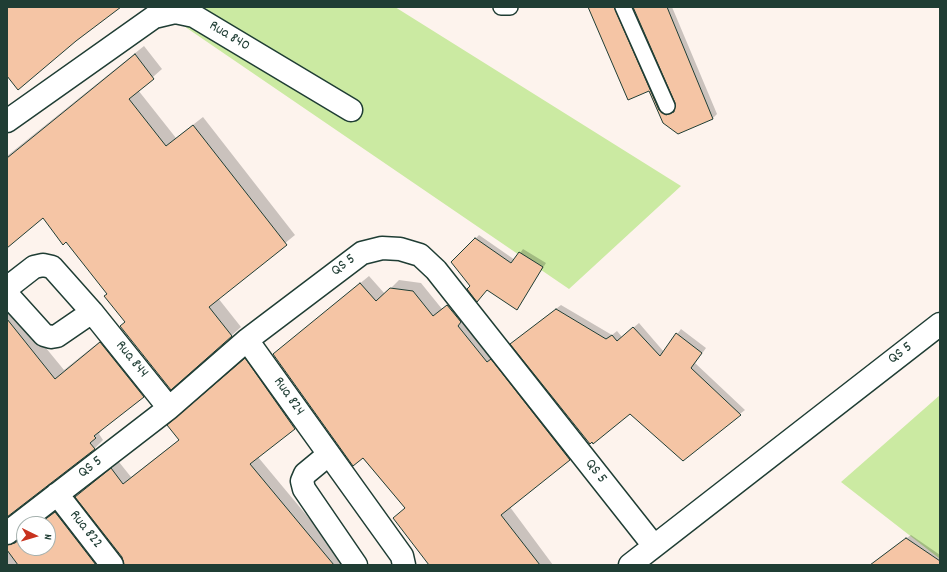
<!DOCTYPE html>
<style>
body{margin:0}
#map{position:relative;width:947px;height:572px;overflow:hidden;background:#fdf3ed;font-family:Dekko,sans-serif}
canvas{display:block}
.frame{position:absolute;inset:0;border:8px solid #1f3d34;pointer-events:none}
.north{position:absolute;left:16px;top:516px;width:40px;height:40px;box-sizing:border-box;background:#fff;border:1px solid #a5b1ae;border-radius:50%;rotate:95deg;font-size:11px;font-weight:700;line-height:16px;text-align:center;color:#1f3d34}
.north::after{content:'';display:block;margin:auto;width:14px;height:18px;background:#c8321e;clip-path:polygon(50% 0,100% 100%,50% 72%,0 100%)}
</style>
<div id="map">
<canvas width="947" height="572"></canvas>
<div class="frame"></div>
<div class="north">N</div>
</div>
<script>
const g = document.querySelector('canvas').getContext('2d');
g.lineJoin = 'round';
function paint(path, color) {
  g.fillStyle = color;
  g.fill(path, 'evenodd');
}
function poly(rows) {
  const path = new Path2D();
  for (const r of rows) {
    path.moveTo(r[0], r[1]);
    for (let i = 2; i < r.length; i += 2) path.lineTo(r[i], r[i + 1]);
  }
  return path;
}
function stroke(path, color, width, dash) {
  g.strokeStyle = color;
  g.lineWidth = width;
  g.lineCap = dash ? 'butt' : 'round';
  g.setLineDash(dash || []);
  g.stroke(path);
}
function drawText(font, color, halo, rows, align = 'center') {
  g.font = font + ' Dekko,sans-serif';
  g.lineWidth = 3.5;
  g.setLineDash([]);
  g.textBaseline = 'middle';
  g.strokeStyle = halo;
  g.fillStyle = color;
  for (const [text, x, y, turn = 0] of rows) {
    g.save();
    g.translate(x, y);
    g.rotate((+turn || 0) * Math.PI / 180);
    g.textAlign = isNaN(turn) ? turn : align;
    if (halo) g.strokeText(text, 0, 0);
    g.fillText(text, 0, 0);
    g.restore();
  }
}
const green = poly([
 [156,7,395,7,681,186,569,289],
 [940,395,940,559,841,482]
]);
const shadow = poly([
 [590,7,618,7,666,110,675,111,676,102,634,7,672,7,717,114,713,118,678,132,664,123,649,89],
 [144,46,162,69,138,90,176,138,203,117,295,235,218,298,241,327,171,389,108,294,67,241,43,217,7,247,7,156],
 [479,235,515,260,523,249,546,263,517,308,487,289,471,286,452,263],
 [369,276,385,294,399,280,421,283,442,309,456,297,578,451,510,507,553,565,430,565,394,518,405,508,274,354],
 [7,305,23,320,64,370,109,334,152,387,103,428,99,434,103,440,95,448,7,516],
 [561,305,612,335,617,331,622,337,639,323,664,352,681,329,706,348,695,363,745,410,683,459,630,413,516,340],
 [253,352,302,421,258,457,348,565,132,565,123,557,76,497,119,462,131,477,180,439,176,418],
 [64,504,112,565,7,565,7,533,24,533,24,548,48,548,48,524,36,524],
 [911,535,940,555,940,565,878,565,875,562,879,558]
]);
const building = poly([
 [7,7,121,7,76,41,18,90,7,76,7,7],
 [588,7,614,7,659,110,666,115,674,112,675,103,633,7,667,7,713,119,678,134,663,123,649,91,628,100,588,7],
 [135,54,154,79,129,99,166,146,193,125,287,245,209,307,232,336,171,390,120,326,125,322,104,296,107,294,66,242,63,245,43,218,7,248,7,158,135,54],
 [475,238,511,263,519,252,543,267,517,310,487,290,477,302,467,289,470,286,451,262,475,238],
 [360,283,376,301,390,288,413,291,433,316,447,305,461,322,458,326,487,362,491,359,570,460,501,515,540,565,429,565,393,518,405,508,363,458,353,466,273,354,360,283],
 [556,309,606,339,612,335,617,341,633,327,660,356,676,333,702,353,691,368,741,415,683,461,630,414,593,444,592,442,590,444,510,344,556,309],
 [7,319,55,379,100,342,144,397,94,436,96,438,90,443,95,449,7,517,7,319],
 [245,358,295,429,250,464,334,565,124,565,122,557,75,497,111,468,123,484,179,440,167,425,245,358],
 [55,512,96,565,18,565,7,550,7,545,15,543,24,536,24,548,48,548,48,524,39,524,55,512],
 [906,538,940,561,940,565,870,565,906,538]
]);
const service = poly([
 [501,7,510,7],
 [623,7,667,106]
]);
const minor = poly([
 [7,121,154,17,175,12,194,16,351,110],
 [7,288,34,267,43,265,52,267,92,312],
 [7,294,44,335,51,337,57,336,92,312,169,408],
 [247,340,402,556,404,565],
 [328,455,305,474,302,481,304,489,356,565],
 [57,494,112,565],
 [7,533,169,408,247,340,362,253,382,248,400,249,420,255,436,270,654,546],
 [630,565,940,324]
]);
const streetNames = [
 ["Rua 840",229,37,31],
 ["QS 5",344,266,-37],
 ["QS 5",901,354,-38],
 ["Rua 844",131,360,51],
 ["Rua 824",288,397,55],
 ["QS 5",91,468,-38],
 ["QS 5",595,472,52],
 ["Rua 822",85,530,52]
];
paint(green, '#cbeaa2');
paint(shadow, '#0003');
paint(building, '#f5c5a5');
stroke(building, '#1f3d34', 1);
stroke(service, '#1f3d34', 18);
stroke(minor, '#1f3d34', 25);
stroke(service, '#fff', 15);
stroke(minor, '#fff', 22);
drawText('15px', '#1f3d34', '#fff', streetNames);
</script>
